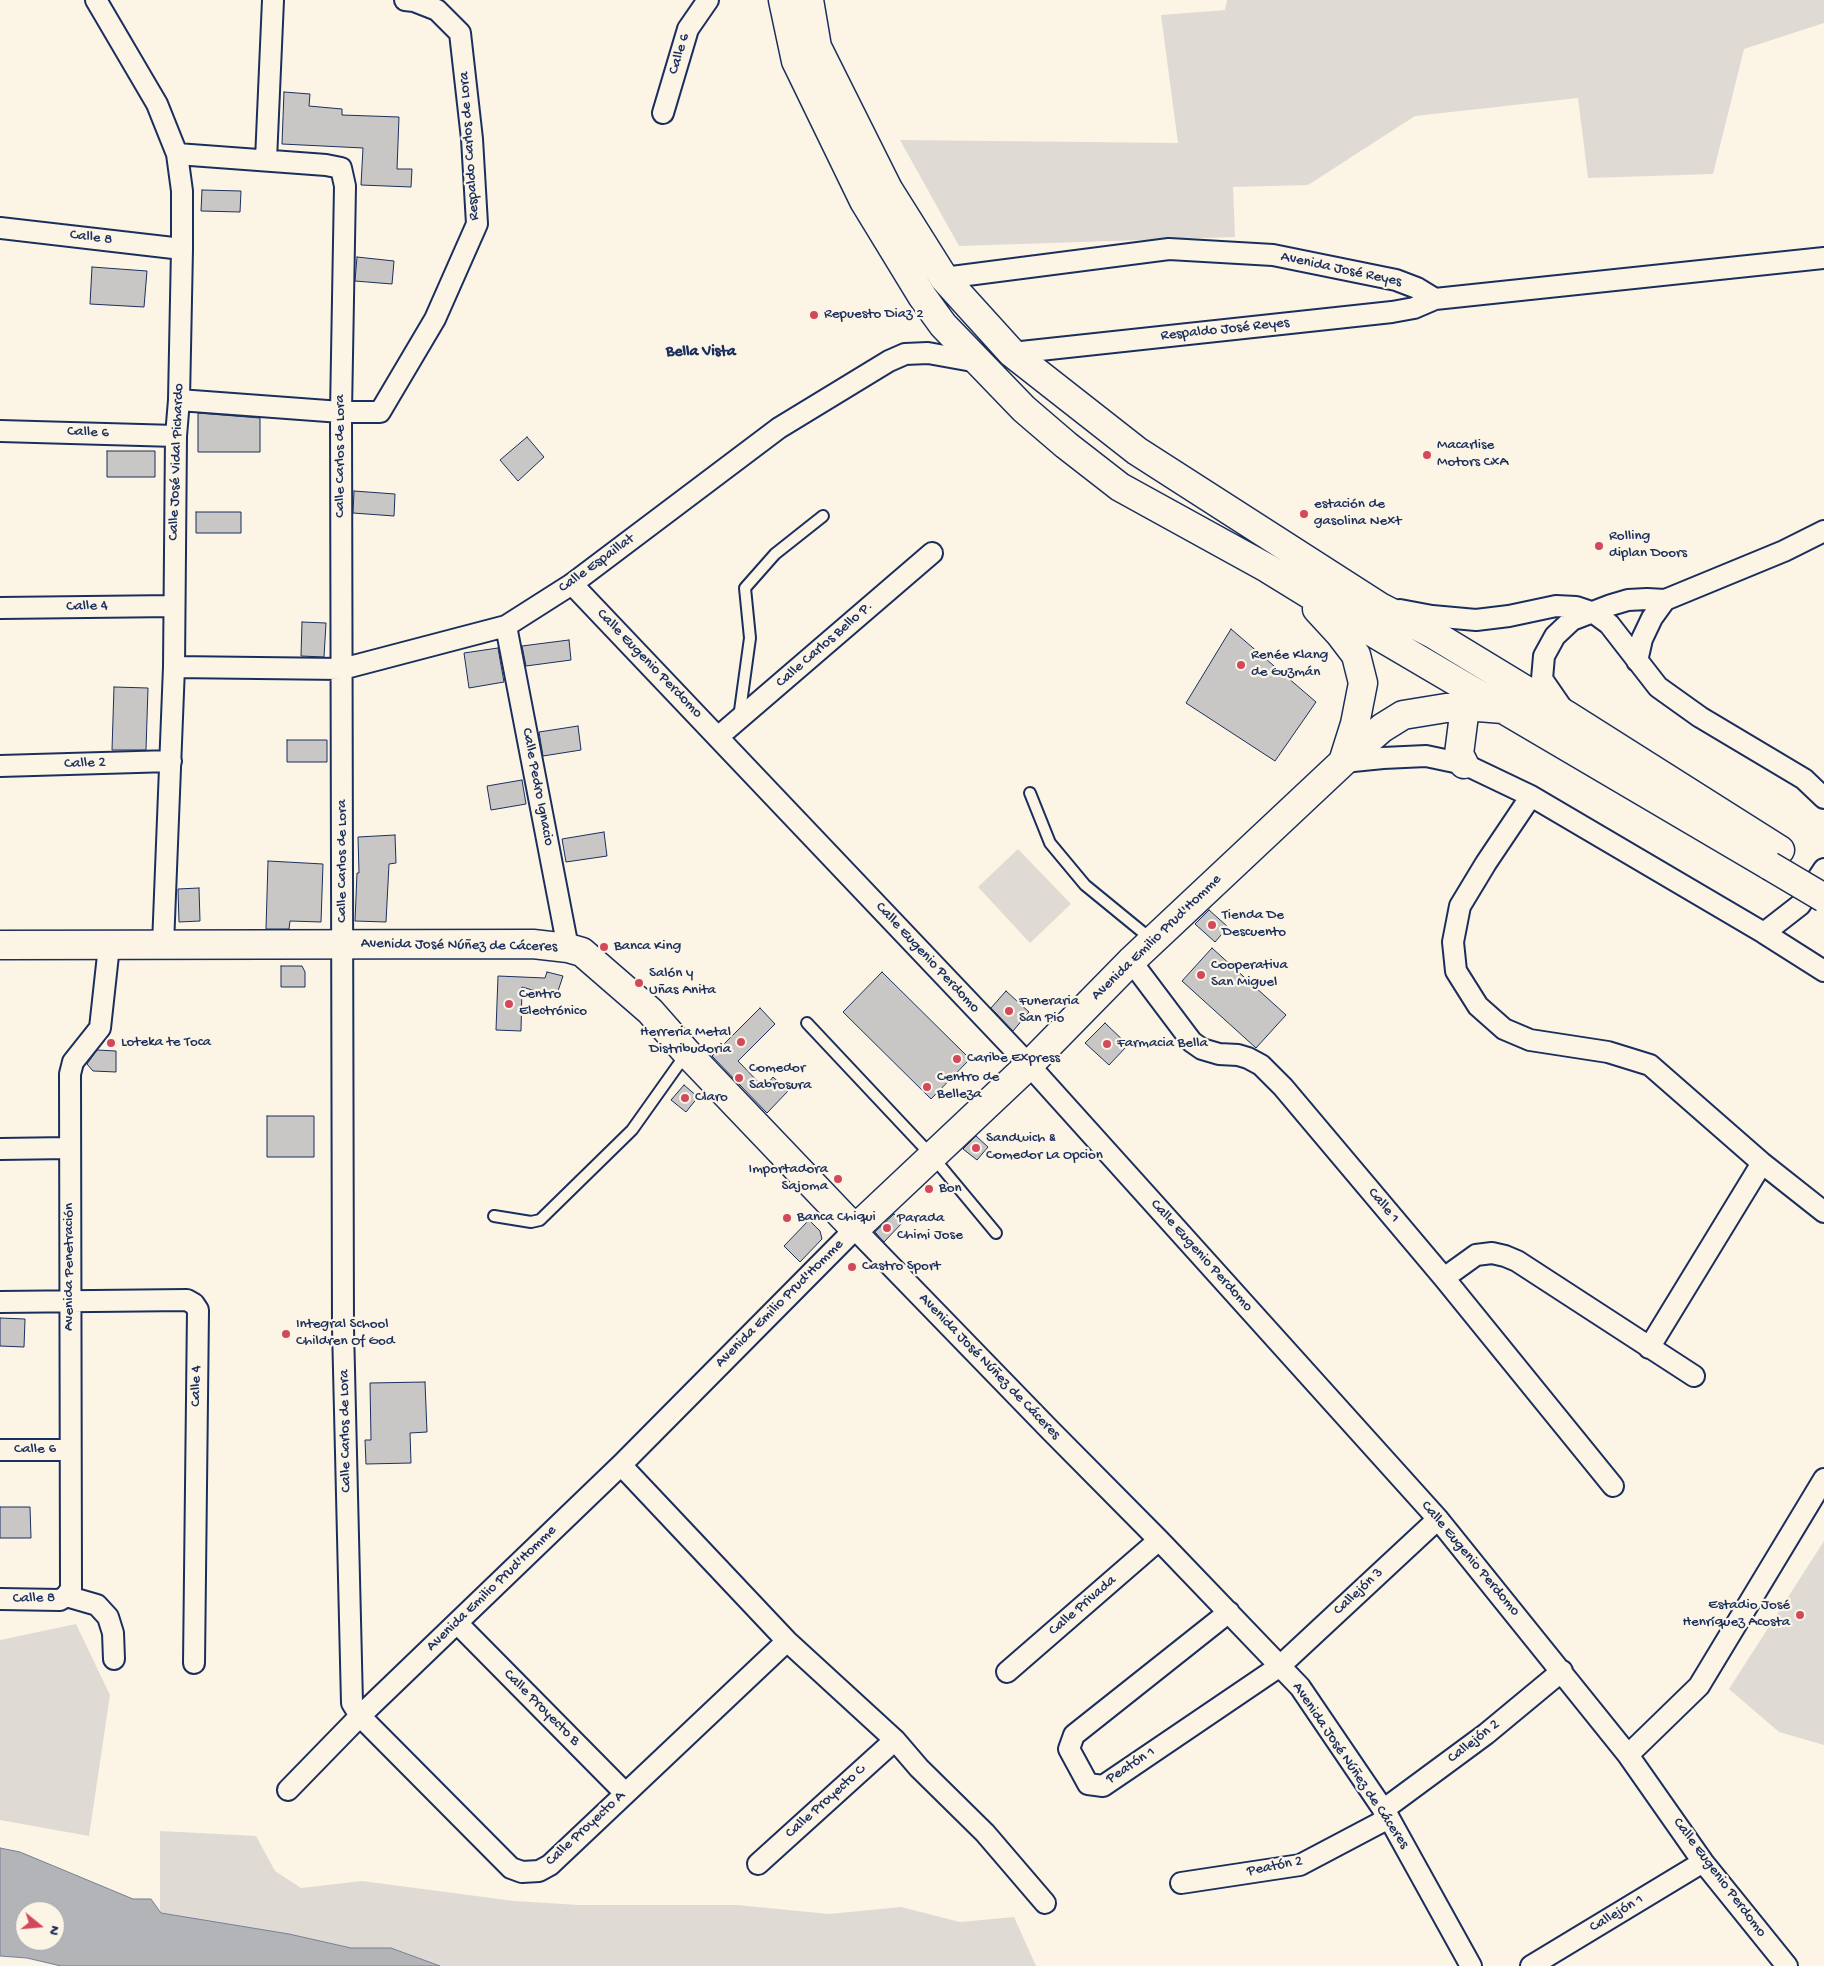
<!DOCTYPE html>
<meta charset="utf-8">
<style>
body{margin:0}
#map{position:relative;width:1824px;height:1966px;overflow:hidden;background:#fcf5e5;font-family:"Gochi Hand",sans-serif}
canvas{display:block}
.north{position:absolute;left:15px;top:1901px;width:50px;height:50px;box-sizing:border-box;background:#fcf5e5;border:1px solid #a2a6af;border-radius:50%;rotate:107deg;font-size:14px;font-weight:700;line-height:20px;text-align:center;color:#1b2f5e}
.north::after{content:'';display:block;margin:auto;width:18px;height:22px;background:#d1495b;clip-path:polygon(50% 0,100% 100%,50% 72%,0 100%)}
</style>
<div id="map">
<canvas width="1824" height="1966"></canvas>
<div class="north">N</div>
</div>
<script>
const g = document.querySelector('canvas').getContext('2d');
g.lineJoin = 'round';
function paint(path, color) {
  g.fillStyle = color;
  g.fill(path, 'evenodd');
}
function poly(rows) {
  const path = new Path2D();
  for (const r of rows) {
    path.moveTo(r[0], r[1]);
    for (let i = 2; i < r.length; i += 2) path.lineTo(r[i], r[i + 1]);
  }
  return path;
}
function stroke(path, color, width, dash) {
  g.strokeStyle = color;
  g.lineWidth = width;
  g.lineCap = dash ? 'butt' : 'round';
  g.setLineDash(dash || []);
  g.stroke(path);
}
function drawText(font, color, halo, rows, align = 'center') {
  g.font = font + ' "Gochi Hand",sans-serif';
  g.lineWidth = 4.5;
  g.setLineDash([]);
  g.textBaseline = 'middle';
  g.strokeStyle = halo;
  g.fillStyle = color;
  for (const [text, x, y, turn = 0] of rows) {
    g.save();
    g.translate(x, y);
    g.rotate((+turn || 0) * Math.PI / 180);
    g.textAlign = isNaN(turn) ? turn : align;
    if (halo) g.strokeText(text, 0, 0);
    g.fillText(text, 0, 0);
    g.restore();
  }
}
const green = poly([
 [1227,0,1824,0,1824,23,1744,49,1713,174,1588,178,1578,98,1415,116,1308,185,1233,187,1235,237,959,246,900,140,1178,143,1161,15,1225,10],
 [1018,849,1071,904,1030,943,978,887],
 [1824,1541,1824,1745,1779,1732,1729,1689],
 [76,1624,110,1695,89,1836,0,1820,0,1640],
 [160,1831,256,1836,275,1871,301,1888,362,1881,514,1901,579,1905,737,1905,829,1914,901,1907,960,1922,1014,1917,1036,1966,440,1966,391,1948,351,1948,289,1934,160,1913]
]);
const water = poly([
 [0,1848,20,1852,133,1899,151,1899,161,1913,289,1934,351,1948,391,1948,440,1966,61,1966,27,1958,0,1956,0,1848],
 [25,1911,55,1911,55,1941,25,1941,25,1911]
]);
const building = poly([
 [284,92,310,94,309,106,342,109,342,115,399,117,397,169,412,169,411,187,361,185,363,148,282,144,284,92],
 [202,190,241,191,240,212,201,211,202,190],
 [357,257,394,261,392,284,355,281,357,257],
 [92,267,147,271,144,307,90,304,92,267],
 [198,413,260,418,260,452,198,452,198,413],
 [527,437,544,457,518,481,500,460,527,437],
 [107,451,155,451,155,477,107,477,107,451],
 [354,491,395,494,394,516,353,513,354,491],
 [196,512,241,512,241,533,196,533,196,512],
 [302,622,326,623,324,657,301,656,302,622],
 [1231,629,1316,702,1275,761,1186,703,1231,629],
 [569,640,571,660,526,666,522,646,569,640],
 [498,648,504,682,469,688,464,653,498,648],
 [114,687,148,688,146,750,112,750,114,687],
 [578,726,581,750,543,756,539,732,578,726],
 [287,740,327,740,327,762,287,762,287,740],
 [522,780,526,804,491,810,487,786,522,780],
 [604,832,607,856,566,862,562,839,604,832],
 [395,835,396,863,389,864,386,922,355,921,357,873,359,873,358,837,395,835],
 [268,861,323,864,321,922,290,921,289,929,266,929,268,861],
 [199,888,200,921,179,922,178,889,199,888],
 [1209,910,1228,927,1215,942,1195,924,1209,910],
 [1212,948,1286,1015,1256,1048,1182,981,1212,948],
 [281,966,302,966,305,972,305,987,281,987,281,966],
 [547,972,563,976,556,997,522,987,521,1031,496,1030,498,976,545,978,547,972],
 [882,972,970,1059,931,1099,843,1012,882,972],
 [1006,991,1029,1012,1013,1031,991,1008,1006,991],
 [760,1008,775,1024,738,1061,764,1088,773,1077,788,1091,767,1113,712,1056,760,1008],
 [1105,1023,1128,1045,1109,1065,1085,1043,1105,1023],
 [97,1050,116,1051,116,1072,93,1071,87,1064,97,1050],
 [684,1085,698,1097,686,1112,671,1100,684,1085],
 [267,1116,314,1116,314,1157,267,1157,267,1116],
 [976,1136,988,1147,977,1160,963,1149,976,1136],
 [894,1214,903,1222,884,1242,875,1232,894,1214],
 [809,1220,820,1231,822,1239,800,1262,784,1246,809,1220],
 [0,1318,25,1319,24,1347,0,1346,0,1318],
 [425,1382,427,1432,410,1433,411,1463,366,1464,365,1440,371,1440,370,1383,425,1382],
 [0,1507,30,1507,31,1538,0,1538,0,1507]
]);
const lane = poly([
 [739,718,750,638,745,588,775,554,823,516],
 [1030,793,1050,843,1085,885,1151,939],
 [807,1023,932,1156,996,1233],
 [494,1216,531,1222,540,1220,632,1130,686,1054]
]);
const street = poly([
 [96,0,157,104,177,154,182,191,182,249,179,400,176,436,174,667,163,945],
 [663,113,688,29,708,0],
 [177,154,326,165,341,168,345,186,341,412,343,1328,352,1703,360,1716,511,1868,522,1872,539,1871,550,1865,787,1641],
 [266,160,273,0],
 [0,228,182,249],
 [944,278,1169,249,1273,255,1396,280,1417,288,1435,299,1824,258],
 [1012,353,1392,312,1414,308,1435,299],
 [179,400,341,412,380,412,435,319,477,224,472,139,460,33,437,10,414,1,405,0],
 [0,431,176,436],
 [572,584,1029,1065,1438,1519,1628,1755,1703,1862,1787,1966],
 [0,608,174,606],
 [1400,610,1432,616,1476,620,1509,616,1556,606,1576,607,1594,613,1609,624,1658,687,1700,717,1804,779,1824,798],
 [506,626,568,948],
 [1637,661,1642,639,1652,618,1665,600],
 [174,667,342,669,506,626,572,584,779,428,889,361,905,354,928,353,978,362],
 [1562,708,1542,679,1544,656,1555,636,1572,620,1611,605,1628,600,1647,599,1665,600,1784,551,1824,531],
 [718,737,932,553],
 [1343,762,1383,758,1426,756,1464,764,1531,796,1764,933,1824,971],
 [0,766,171,761],
 [1531,796,1486,863,1460,906,1453,942,1456,971,1478,1006,1504,1029,1530,1040,1608,1052,1650,1065,1762,1163,1824,1212],
 [1764,933,1800,905,1824,869],
 [1131,961,1192,1042,1202,1049,1219,1054,1238,1055,1248,1058,1261,1065,1283,1087,1444,1278,1613,1486],
 [0,1149,69,1148],
 [1444,1278,1476,1255,1492,1253,1505,1256,1517,1261,1694,1376],
 [0,1302,187,1300,194,1304,198,1310,194,1663],
 [1649,1348,1762,1163],
 [0,1450,70,1450],
 [621,1465,787,1641,895,1740,919,1768,985,1833,1045,1903],
 [66,1596,97,1605,108,1617,113,1633,114,1659],
 [0,1599,60,1600,66,1596,71,1589,70,1074,73,1062,100,1028,109,946],
 [1229,1612,1074,1735,1069,1749,1088,1784,1103,1786,1280,1666,1438,1519],
 [457,1623,625,1793],
 [1007,1672,1159,1540],
 [1628,1755,1699,1686,1824,1479],
 [288,1790,360,1716,621,1465,855,1229,1050,1430,1159,1540,1300,1687,1389,1818,1471,1966],
 [1383,1810,1486,1734,1562,1671],
 [758,1864,895,1740],
 [1181,1883,1300,1865,1389,1818],
 [1531,1966,1703,1862]
]);
const secondary = poly([
 [783,0,796,61,864,201,922,296,943,325,1024,409,1066,445,1120,487,1267,568,1345,616,1770,866],
 [809,0,817,47,888,189,944,278,1012,353,1137,451,1380,607,1433,634,1568,716,1780,850],
 [1317,609,1340,634,1356,655,1363,683,1355,724,1343,762],
 [1464,764,1459,754,1465,707],
 [0,945,533,944,568,948,582,952,650,1011,687,1053,855,1229,1029,1065,1131,961,1343,762,1382,728,1403,715,1446,708,1478,707,1503,709]
]);
const secondaryBridge = poly([
 [1770,866,1824,898]
]);
const markers = [
 [814,315,5,"#d1495b"],
 [1427,455,5,"#d1495b"],
 [1304,514,5,"#d1495b"],
 [1599,546,5,"#d1495b"],
 [1241,665,5,"#d1495b"],
 [1212,925,5,"#d1495b"],
 [604,947,5,"#d1495b"],
 [1201,975,5,"#d1495b"],
 [639,983,5,"#d1495b"],
 [509,1004,5,"#d1495b"],
 [1009,1011,5,"#d1495b"],
 [741,1042,5,"#d1495b"],
 [111,1043,5,"#d1495b"],
 [1107,1044,5,"#d1495b"],
 [957,1059,5,"#d1495b"],
 [739,1078,5,"#d1495b"],
 [927,1087,5,"#d1495b"],
 [685,1098,5,"#d1495b"],
 [976,1148,5,"#d1495b"],
 [838,1179,5,"#d1495b"],
 [929,1189,5,"#d1495b"],
 [787,1218,5,"#d1495b"],
 [887,1228,5,"#d1495b"],
 [852,1267,5,"#d1495b"],
 [286,1334,5,"#d1495b"],
 [1800,1615,5,"#d1495b"]
];
const streetNames = [
 ["Calle 6",680,54,-73],
 ["Respaldo Carlos de Lora",470,146,-94],
 ["Calle 8",91,238,7],
 ["Avenida José Reyes",1341,270,12],
 ["Respaldo José Reyes",1225,330,-6],
 ["Calle 6",88,433,2],
 ["Calle Carlos de Lora",341,456,-90],
 ["Calle José Vidal Pichardo",177,462,-88],
 ["Calle Espaillat",597,564,-36],
 ["Calle 4",87,607,-1],
 ["Calle Carlos Bello P.",825,645,-41],
 ["Calle Eugenio Perdomo",649,664,46],
 ["Calle 2",85,764,-2],
 ["Calle Pedro Ignacio",537,787,79],
 ["Calle Carlos de Lora",343,861,-90],
 ["Avenida Emilio Prud'Homme",1157,938,-44],
 ["Avenida José Núñez de Cáceres",459,946,1],
 ["Calle Eugenio Perdomo",927,958,47],
 ["Calle 1",1383,1206,50],
 ["Calle Eugenio Perdomo",1201,1256,48],
 ["Avenida Penetración",70,1267,-90],
 ["Avenida Emilio Prud'Homme",780,1304,-45],
 ["Avenida José Núñez de Cáceres",989,1367,46],
 ["Calle 4",197,1386,-89],
 ["Calle Carlos de Lora",346,1431,-91],
 ["Calle 6",35,1450],
 ["Calle Eugenio Perdomo",1470,1559,50],
 ["Avenida Emilio Prud'Homme",492,1589,-44],
 ["Callejón 3",1359,1592,-43],
 ["Calle 8",34,1599,-1],
 ["Calle Privada",1083,1606,-41],
 ["Calle Proyecto B",541,1708,45],
 ["Callejón 2",1474,1742,-38],
 ["Peatón 1",1131,1766,-33],
 ["Avenida José Núñez de Cáceres",1350,1766,56],
 ["Calle Proyecto C",826,1802,-42],
 ["Calle Proyecto A",586,1829,-43],
 ["Peatón 2",1275,1867,-11],
 ["Calle Eugenio Perdomo",1719,1878,53],
 ["Callejón 1",1617,1914,-31]
];
const poiNames = [
 ["Repuesto Diaz 2",824,315],
 ["Macarlise",1437,446],
 ["Motors CxA",1437,463],
 ["estación de",1314,505],
 ["gasolina Next",1314,522],
 ["Rolling",1609,537],
 ["diplan Doors",1609,554],
 ["Renée Klang",1251,656],
 ["de Guzmán",1251,673],
 ["Tienda De",1222,916],
 ["Descuento",1222,933],
 ["Banca King",614,947],
 ["Cooperativa",1211,966],
 ["San Miguel",1211,983],
 ["Salón y",649,974],
 ["Uñas Anita",649,991],
 ["Centro",519,995],
 ["Electrónico",519,1012],
 ["Funeraria",1019,1002],
 ["San Pio",1019,1019],
 ["Herreria Metal",731,1033,"right"],
 ["Distribudoria",731,1050,"right"],
 ["Loteka te Toca",121,1043],
 ["Farmacia Bella",1117,1044],
 ["Caribe Express",967,1059],
 ["Comedor",749,1069],
 ["Sabrosura",749,1086],
 ["Centro de",937,1078],
 ["Belleza",937,1095],
 ["Claro",695,1098],
 ["Sandwich &",986,1139],
 ["Comedor La Opcion",986,1156],
 ["Importadora",828,1170,"right"],
 ["Sajoma",828,1187,"right"],
 ["Bon",939,1189],
 ["Banca Chiqui",797,1218],
 ["Parada",897,1219],
 ["Chimi Jose",897,1236],
 ["Castro Sport",862,1267],
 ["Integral School",296,1325],
 ["Children Of God",296,1342],
 ["Estadio José",1790,1606,"right"],
 ["Henríquez Acosta",1790,1623,"right"]
];
const neighbourhoodNames = [
 ["Bella Vista",701,353]
];
paint(green, '#dfdbd4');
paint(water, '#b2b4b8');
stroke(water, '#767f94', 1);
paint(building, '#c8c7c6');
stroke(building, '#1b2f5e', 1);
stroke(lane, '#1b2f5e', 14);
stroke(street, '#1b2f5e', 24);
stroke(secondary, '#1b2f5e', 31);
stroke(lane, '#fcf5e5', 10);
stroke(street, '#fcf5e5', 20);
stroke(secondary, '#fcf5e5', 28);
stroke(secondaryBridge, '#1b2f5e', 31, []);
stroke(secondaryBridge, '#fcf5e5', 28);
for (const [x, y, r, color] of markers) {
  const dot = new Path2D();
  dot.arc(x, y, r, 0, 2 * Math.PI);
  g.fillStyle = color;
  g.fill(dot);
  stroke(dot, '#fcf5e5', 2);
}
drawText('15px', '#1b2f5e', '#fcf5e5', streetNames);
drawText('15px', '#1b2f5e', '#fcf5e5', poiNames, 'left');
drawText('bold 16px', '#1b2f5e', '#fcf5e5', neighbourhoodNames);
</script>
